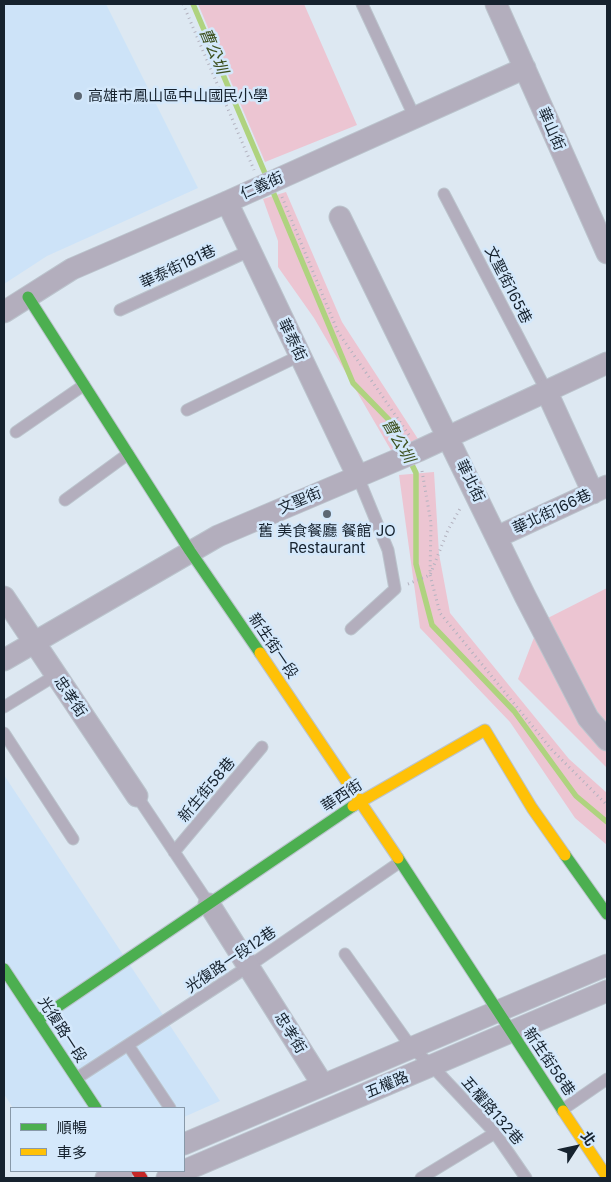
<!DOCTYPE html>
<meta charset="utf-8">
<style>
body{margin:0}
#map{position:relative;width:611px;height:1182px;overflow:hidden;background:#dde8f2;font-family:Inter,"Noto Sans TC",sans-serif}
canvas{display:block}
.frame{position:absolute;inset:0;border:5px solid #16222e;pointer-events:none}
.legend{position:absolute;left:10px;top:1107px;width:175px;height:65px;box-sizing:border-box;background:#d4e8fb;border:1px solid #8899a9;margin:0;padding:6px 9px;list-style:none;font-size:15px;color:#16222e}
.legend li{display:flex;align-items:center;gap:10px;height:25px}
.legend b{width:25px;border:1px solid #8899a9}
.north{position:absolute;left:551px;top:1122px;width:50px;height:50px;-webkit-text-stroke:4px #d4e8fb;paint-order:stroke;rotate:55deg;font-size:14px;font-weight:700;line-height:20px;text-align:center;color:#16222e}
.north::after{content:'';display:block;margin:auto;width:18px;height:22px;background:#16222e;clip-path:polygon(50% 0,100% 100%,50% 72%,0 100%)}
</style>
<div id="map">
<canvas width="611" height="1182"></canvas>
<div class="frame"></div>
<ul class="legend">
<li><b style="height:6px;background:#4caf50"></b>順暢</li>
<li><b style="height:6px;background:#ffc107"></b>車多</li>
</ul>
<div class="north">北</div>
</div>
<script>
const g = document.querySelector('canvas').getContext('2d');
g.lineJoin = 'round';
function paint(path, color) {
  g.fillStyle = color;
  g.fill(path, 'evenodd');
}
function poly(rows) {
  const path = new Path2D();
  for (const r of rows) {
    path.moveTo(r[0], r[1]);
    for (let i = 2; i < r.length; i += 2) path.lineTo(r[i], r[i + 1]);
  }
  return path;
}
function stroke(path, color, width, dash) {
  g.strokeStyle = color;
  g.lineWidth = width;
  g.lineCap = dash ? 'butt' : 'round';
  g.setLineDash(dash || []);
  g.stroke(path);
}
function drawText(font, color, halo, rows, align = 'center') {
  g.font = font + ' Inter,"Noto Sans TC",sans-serif';
  g.lineWidth = 5;
  g.setLineDash([]);
  g.textBaseline = 'middle';
  g.strokeStyle = halo;
  g.fillStyle = color;
  for (const [text, x, y, turn = 0] of rows) {
    g.save();
    g.translate(x, y);
    g.rotate((+turn || 0) * Math.PI / 180);
    g.textAlign = isNaN(turn) ? turn : align;
    if (halo) g.strokeText(text, 0, 0);
    g.fillText(text, 0, 0);
    g.restore();
  }
}
const built = poly([
 [4,4,106,4,198,188,47,256,4,284],
 [4,775,220,1101,184,1117,184,1108,13,1108,4,1094]
]);
const green = poly([
 [198,4,304,4,357,125,265,162],
 [286,192,342,322,418,439,392,452,314,318,278,267,278,241,263,199],
 [434,472,439,554,450,613,569,759,607,793,607,845,575,818,510,722,420,628,399,475],
 [607,588,607,768,518,679,540,622]
]);
const stream = poly([
 [193,4,267,178],
 [271,187,353,383,391,422,416,473,416,564,432,625,514,711,576,796,607,822]
]);
const path = poly([
 [183,4,254,170],
 [282,197,338,332,409,435],
 [422,471,431,523,430,575,440,613,552,750,607,805],
 [408,584,430,575,448,530,461,507]
]);
const lane = poly([
 [362,4,415,118],
 [444,194,546,390],
 [120,310,249,251],
 [187,410,299,356],
 [16,432,84,385],
 [65,500,128,454],
 [351,629,395,589,388,550,358,477],
 [4,707,56,675],
 [4,733,73,839],
 [137,796,209,904],
 [174,852,262,747],
 [345,954,411,1047,432,1066,495,1133,526,1178],
 [128,1045,170,1108],
 [77,1078,249,966,400,862],
 [562,1110,607,1079],
 [421,1178,495,1133]
]);
const street = poly([
 [496,4,607,253],
 [227,202,358,477],
 [340,217,525,596,588,718,607,740],
 [4,312,72,269,227,202,525,68],
 [546,390,593,493],
 [497,537,607,486],
 [4,597,137,796],
 [4,660,218,536,418,451,607,363],
 [209,904,323,1085],
 [184,1144,607,965],
 [106,1178,123,1171],
 [167,1178,607,991]
]);
const fast = poly([
 [28,297,190,551,260,653],
 [565,855,607,914],
 [398,858,563,1111],
 [4,969,96,1108],
 [38,1020,353,806]
]);
const slow = poly([
 [260,653,398,858],
 [353,806,485,730,532,808,565,855],
 [563,1111,607,1177]
]);
const jam = poly([
 [137,1171,142,1178]
]);
const markers = [
 [78,96,5,"#5c6773"],
 [327,514,5,"#5c6773"]
];
const poiNames = [
 ["高雄市鳳山區中山國民小學",88,96],
 ["舊 美食餐廳 餐館 JO",327,531,"center"],
 ["Restaurant",327,548,"center"]
];
const streetNames = [
 ["華山街",551,129,66],
 ["仁義街",262,186,-24],
 ["華泰街181巷",178,267,-25],
 ["文聖街165巷",508,285,63],
 ["華泰街",292,340,64],
 ["華北街",470,481,64],
 ["文聖街",300,501,-23],
 ["華北街166巷",552,512,-25],
 ["新生街一段",273,646,56],
 ["忠孝街",70,697,56],
 ["新生街58巷",207,790,-50],
 ["華西街",342,796,-33],
 ["光復路一段12巷",231,960,-34],
 ["光復路一段",62,1030,57],
 ["忠孝街",290,1033,58],
 ["新生街58巷",549,1062,56],
 ["五權路",387,1085,-23],
 ["五權路132巷",492,1111,49]
];
const waterNames = [
 ["曹公圳",213,51,67],
 ["曹公圳",398,441,60]
];
paint(built, '#cde3f8');
paint(green, '#ecc5d2');
stroke(stream, '#afd37f', 5.5);
stroke(lane, '#bbc4cd', 13);
stroke(street, '#bbc4cd', 23);
stroke(fast, '#bbc4cd', 13);
stroke(slow, '#bbc4cd', 13);
stroke(jam, '#bbc4cd', 13);
stroke(path, '#b3b2bf', 3, [1, 4]);
stroke(lane, '#b3aebd', 11);
stroke(street, '#b3aebd', 21);
stroke(fast, '#4caf50', 11);
stroke(slow, '#ffc107', 11);
stroke(jam, '#c62828', 11);
for (const [x, y, r, color] of markers) {
  const dot = new Path2D();
  dot.arc(x, y, r, 0, 2 * Math.PI);
  g.fillStyle = color;
  g.fill(dot);
  stroke(dot, '#d4e8fb', 2);
}
drawText('15px', '#16222e', '#d4e8fb', poiNames, 'left');
drawText('15px', '#16222e', '#d4e8fb', streetNames);
drawText('italic 16px', '#3f5221', '#d4e8fb', waterNames);
</script>
